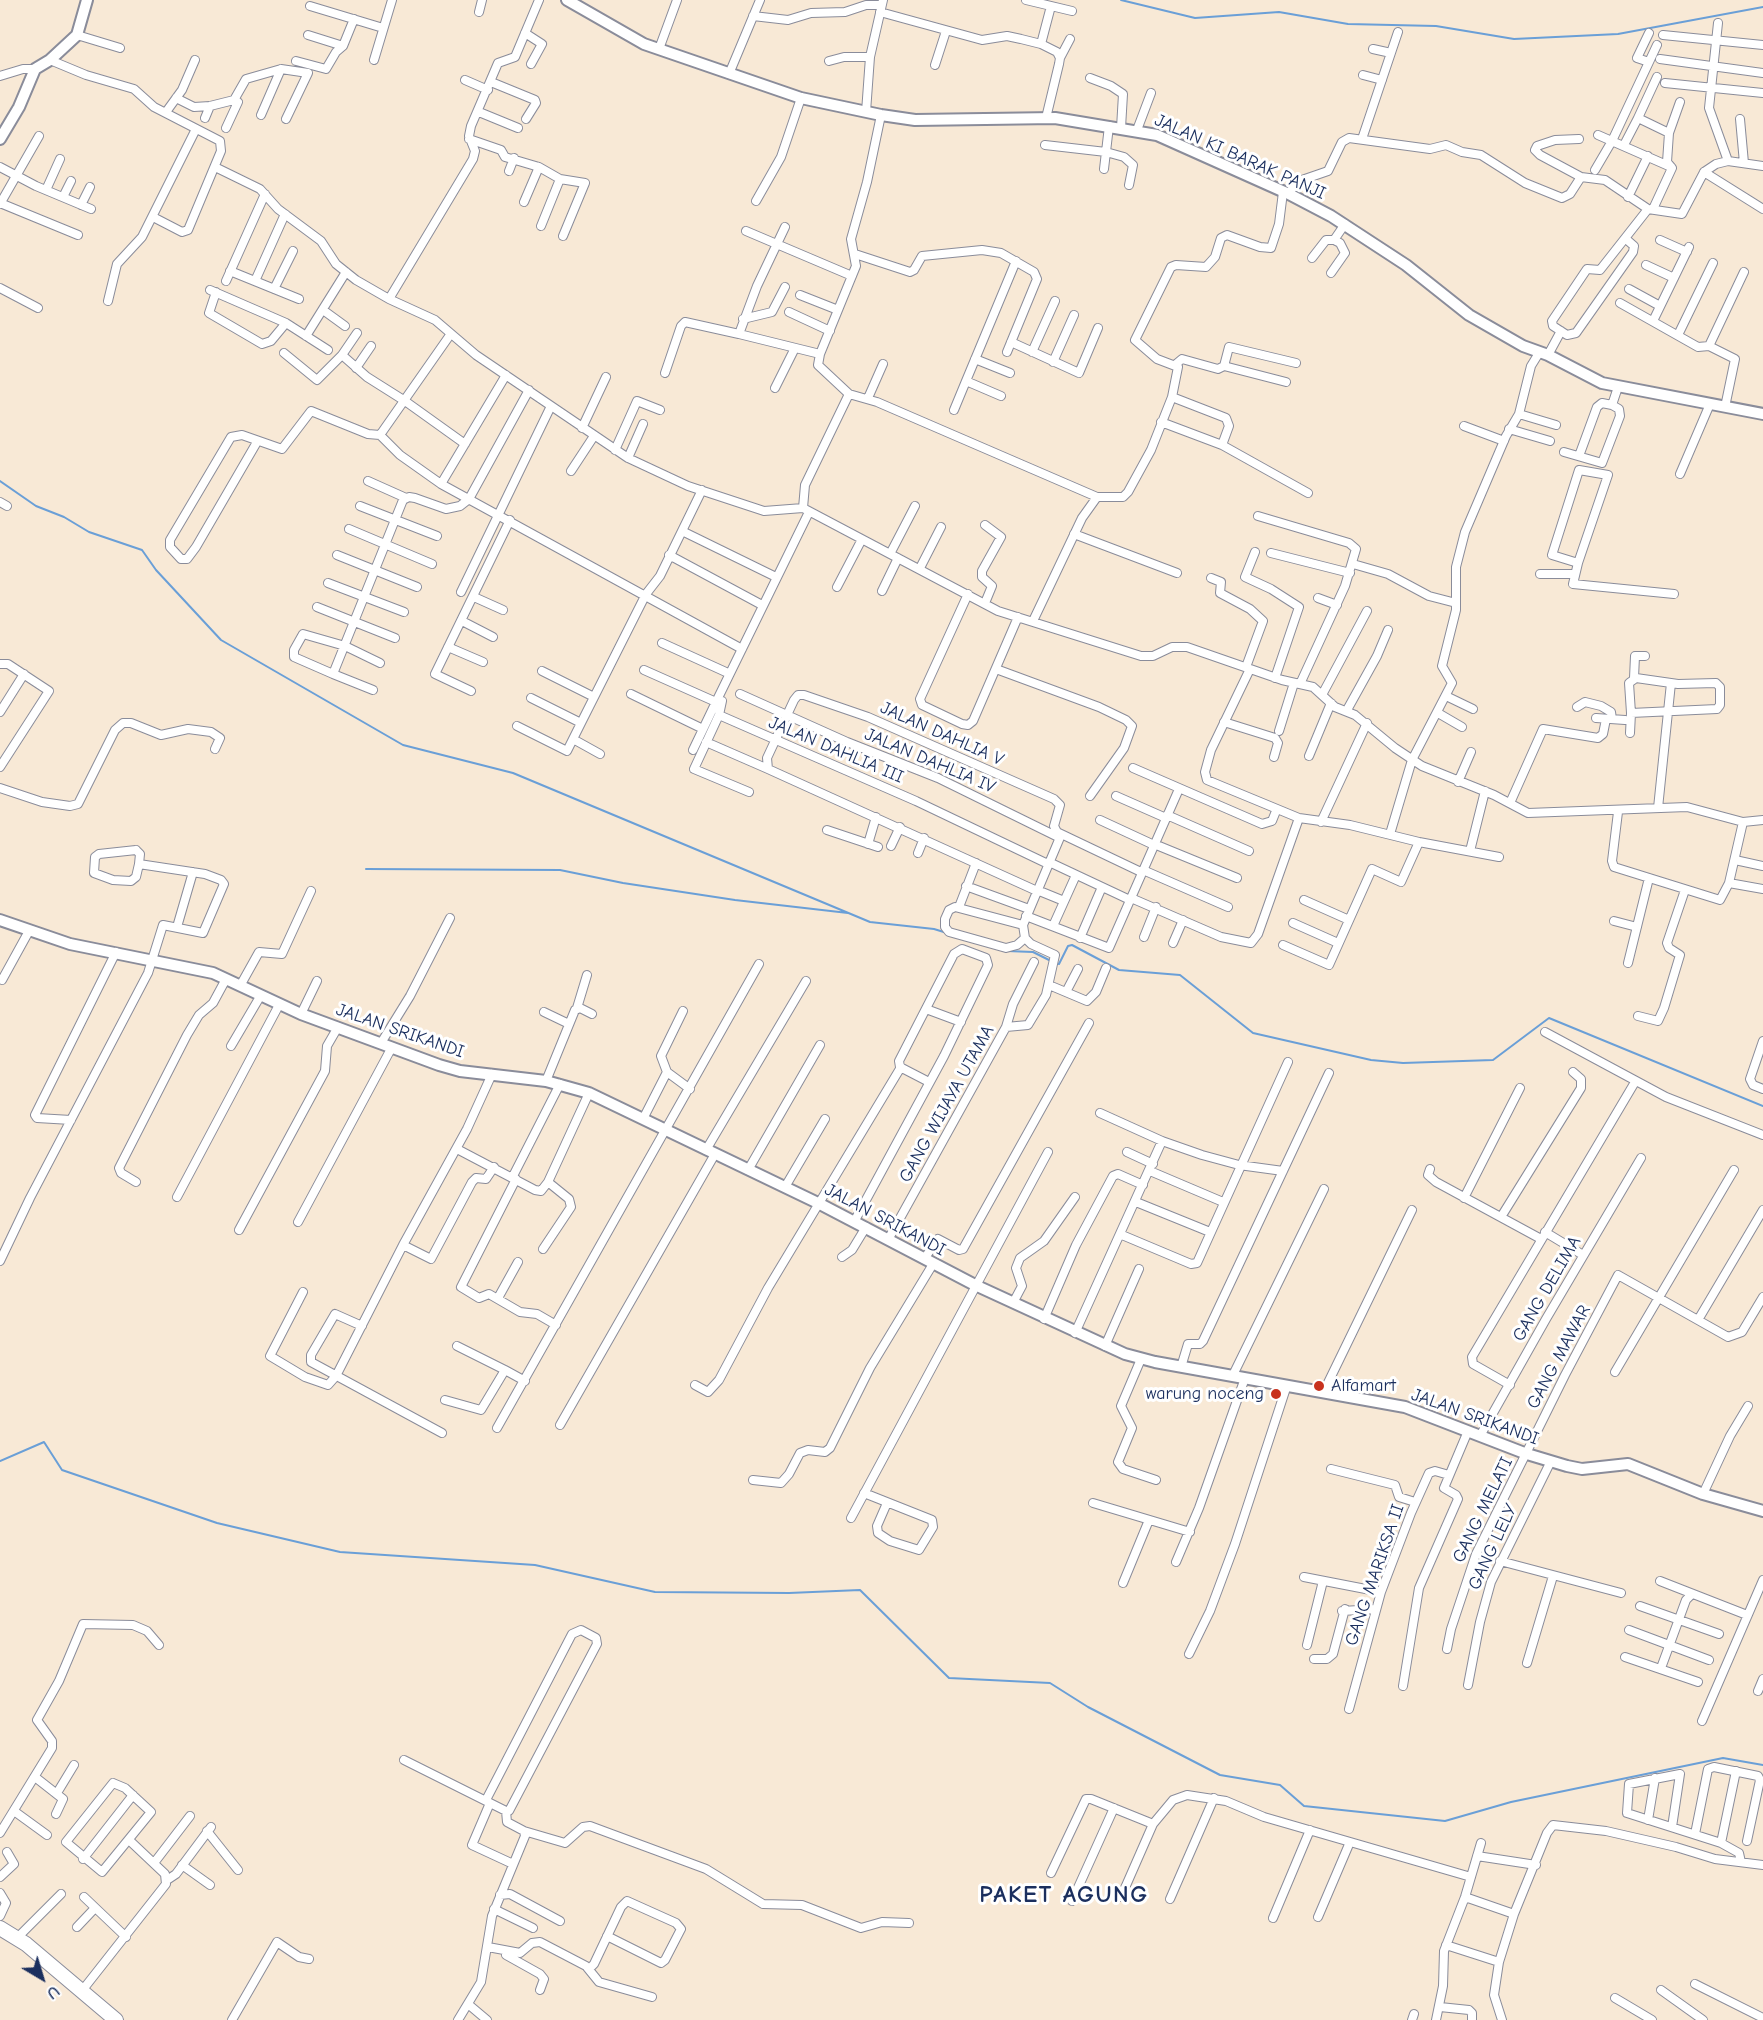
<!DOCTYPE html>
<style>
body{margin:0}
#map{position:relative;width:1763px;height:2020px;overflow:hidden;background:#f8e9d6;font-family:"Comic Neue",sans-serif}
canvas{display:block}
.north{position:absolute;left:12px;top:1948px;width:60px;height:60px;-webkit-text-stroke:4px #fff;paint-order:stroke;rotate:142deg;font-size:16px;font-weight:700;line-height:24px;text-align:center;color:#1b2f5e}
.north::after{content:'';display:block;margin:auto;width:21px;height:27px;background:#1b2f5e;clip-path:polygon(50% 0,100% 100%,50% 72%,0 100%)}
</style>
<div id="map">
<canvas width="1763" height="2020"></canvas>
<div class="north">U</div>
</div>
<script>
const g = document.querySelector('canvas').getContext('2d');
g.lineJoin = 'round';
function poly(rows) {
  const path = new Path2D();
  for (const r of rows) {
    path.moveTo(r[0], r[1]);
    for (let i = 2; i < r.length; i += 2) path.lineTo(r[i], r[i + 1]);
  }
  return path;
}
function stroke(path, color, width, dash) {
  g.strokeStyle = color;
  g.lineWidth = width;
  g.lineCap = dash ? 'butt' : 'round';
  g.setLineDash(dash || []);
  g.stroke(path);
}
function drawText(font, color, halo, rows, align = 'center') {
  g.font = font + ' "Comic Neue",sans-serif';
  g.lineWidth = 6;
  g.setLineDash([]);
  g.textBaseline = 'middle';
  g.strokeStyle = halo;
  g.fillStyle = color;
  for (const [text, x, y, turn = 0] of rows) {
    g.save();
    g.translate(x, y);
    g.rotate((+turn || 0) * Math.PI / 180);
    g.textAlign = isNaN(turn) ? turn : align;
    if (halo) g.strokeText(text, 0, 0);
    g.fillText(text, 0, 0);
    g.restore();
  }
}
const stream = poly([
 [1121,0,1195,18,1279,12,1348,24,1436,26,1514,39,1618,34,1763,7],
 [0,481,36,506,64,517,89,532,142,550,156,570,221,640,403,745,513,773,870,922,934,929,947,933],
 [366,869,560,870,623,883,735,900,848,913],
 [1007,951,1033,952,1051,961],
 [1056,963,1059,964,1068,946,1072,945,1119,970,1180,975,1253,1033,1371,1060,1403,1063,1493,1060,1549,1018,1763,1106],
 [0,1461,44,1442,62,1470,217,1523,340,1552,535,1565,655,1592,789,1593,860,1590,949,1678,1050,1683,1088,1707,1220,1775,1280,1785,1304,1806,1445,1821,1511,1802,1723,1758,1763,1765]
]);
const street = poly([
 [1026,0,1072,11],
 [310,6,383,28],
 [479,12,482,0],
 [880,12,982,40,1007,36,1021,39,1041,44,1057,52,1060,58,1059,64,1046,118],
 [753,16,788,20,811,13,845,12,866,5,881,5],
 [1718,23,1709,108,1728,161],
 [525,33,542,44,531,64],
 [1649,33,1637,58,1649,62],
 [77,35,120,48],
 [308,35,343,46],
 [1663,35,1763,45],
 [1041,44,1051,6],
 [659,49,677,0],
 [1373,49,1391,53],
 [1060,58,1070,39],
 [1660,59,1763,73],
 [50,60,86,75,134,89,154,107,220,141,221,151,188,230,182,232,153,217],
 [374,60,392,0],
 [296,61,326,69,336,52,343,46,354,19],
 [829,61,844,57,870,57],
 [935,65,946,31],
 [729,74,760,0],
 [1363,75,1382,80],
 [0,76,23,69,35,69],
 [1090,78,1111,86,1123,94,1121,128],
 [465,80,488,90],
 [491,82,535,100,536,103,526,119],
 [1665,83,1763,93],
 [176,98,194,107,210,106,234,100,246,79,281,69,308,73,286,119],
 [166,112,182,90,195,60],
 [479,112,518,128],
 [866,112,870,57,883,0],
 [261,115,281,69],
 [881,115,867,182,851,239,856,266,820,354,818,365,849,394,877,402,1097,497,1123,497,1128,492,1151,450,1172,397,1178,367,1157,359,1135,340,1171,267,1176,265,1206,267,1215,257,1221,238,1227,235,1260,247,1271,248,1279,224,1283,192],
 [205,118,210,106],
 [1740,119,1744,163],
 [226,128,238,102,234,100],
 [1137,130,1151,93],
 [1669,133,1680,102],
 [1598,135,1671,167],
 [469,139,501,150,505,157,539,167,560,179,585,183,563,236],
 [1362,139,1398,32],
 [1579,139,1555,140,1537,146,1535,150,1540,155,1581,177,1605,180,1648,209,1682,214,1704,172,1763,209],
 [1625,143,1638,118],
 [1045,145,1106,152,1124,157,1133,165,1129,185],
 [0,167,36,186,91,209],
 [215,167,260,189,278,209,321,241,336,264,356,280,389,299,435,320,476,355,628,458,688,486,764,511,803,508,998,611,1141,656,1153,656,1172,647,1187,647,1282,680,1313,687,1335,707,1355,715,1395,748,1422,766,1494,795,1528,813,1687,807,1743,822,1763,820],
 [1104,169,1109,126],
 [1595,170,1612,141,1657,45],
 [509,171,514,158],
 [1704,172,1716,164,1728,161,1763,166],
 [46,190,60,159],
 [1289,194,1296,182,1328,171,1342,142,1349,138,1430,149,1446,145,1462,152,1481,155,1525,183,1562,198,1570,194,1581,177],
 [63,197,71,181],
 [1628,197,1648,156],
 [756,201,781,157,801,98],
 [524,202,539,167],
 [0,203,78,235],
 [0,204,39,136],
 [81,205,90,187],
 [1653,209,1672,168,1667,162,1669,133,1638,118,1657,77],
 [541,226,560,179],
 [785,227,757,286,739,334,820,354],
 [746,231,852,276],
 [1626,239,1634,246,1633,252,1576,333,1567,335,1553,326,1552,321,1587,269,1600,270,1648,209],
 [1334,240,1345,224],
 [1660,240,1687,252],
 [855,254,910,272,914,270,922,256,982,250,1001,253,1034,272,1037,279,1007,352],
 [1312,258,1326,240,1334,240,1340,243,1345,253,1331,273],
 [1646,265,1674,278],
 [230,271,299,299],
 [226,281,265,194],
 [255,281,285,214],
 [0,288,38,308],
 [274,289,293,251],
 [1629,289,1660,306],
 [210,290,286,323,328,350],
 [216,292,209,313,262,344,271,341,286,323],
 [800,295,838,310],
 [389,299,473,159,475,151,469,136,471,126,498,63,515,57,539,0],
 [108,301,117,264,142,237,196,129],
 [1620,303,1698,347,1709,346,1735,359,1725,407],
 [323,310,345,326],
 [789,312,830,331],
 [743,319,772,312,785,287],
 [1653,321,1689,247],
 [1678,335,1713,263],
 [306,336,346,272],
 [1011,342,1079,373,1098,328],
 [1709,346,1744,272],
 [1032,352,1055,301],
 [284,353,317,380,342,355,357,333],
 [342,355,367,377,405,401,465,444],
 [1548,355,1561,331],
 [975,359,1010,373],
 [1053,362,1074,315],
 [1176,364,1182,359,1218,369,1224,366,1229,347,1296,363],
 [1224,366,1286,382],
 [356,368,371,346],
 [665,373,681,326,685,322,739,334],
 [775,388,795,348],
 [1001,396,966,381,1016,261],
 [1172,397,1226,418,1229,426,1222,445],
 [868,398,883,364],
 [954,410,966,381],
 [1519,414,1556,425],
 [1161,422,1222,445,1308,493],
 [1464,426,1504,441],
 [582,428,606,377],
 [1509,429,1550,441],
 [380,435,400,455,441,484,742,649],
 [257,442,196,547,187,559,181,559,170,547,170,540,231,437,242,435,282,449,311,411,368,434,380,435,450,335],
 [615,450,637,401,660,410],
 [1564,452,1602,463,1620,416,1619,409,1612,405,1618,387],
 [1579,456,1597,407,1602,403,1612,405],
 [628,458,643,424],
 [571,471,594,436],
 [1680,474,1710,404],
 [368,481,406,498],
 [441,484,506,375],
 [0,502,7,506],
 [360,506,437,536],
 [803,508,805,485,849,394],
 [1258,516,1349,543,1356,549,1345,586,1300,684],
 [349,529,432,564],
 [682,531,776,577],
 [1074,534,1177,573],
 [1255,552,1245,577,1271,589,1299,607,1275,678],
 [1271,553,1350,573],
 [890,554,915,506],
 [337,555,417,587],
 [669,555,762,605],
 [1578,563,1552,555,1579,470,1608,475,1578,563,1573,584,1674,594],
 [1353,564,1388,574,1429,596,1456,603],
 [920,568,941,527],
 [1540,574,1575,574],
 [1211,578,1221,582,1220,593,1250,609,1263,621,1246,667],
 [328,583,404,612],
 [837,587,861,541],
 [882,591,898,558],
 [461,592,551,406],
 [968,594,920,699,922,705,962,724,968,725,973,721,1018,617],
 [474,597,503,610],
 [1318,598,1337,605],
 [985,603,992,586,982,577,982,571,1001,537,985,525],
 [317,607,395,638],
 [462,621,493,637],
 [1033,621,1082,518,1097,497],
 [662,643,728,673],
 [448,647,483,662],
 [0,664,8,664,49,691,0,767],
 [996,669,1099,707,1126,720,1132,726,1124,748,1090,796],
 [1250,669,1211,750,1205,772,1207,780,1299,818,1350,825,1419,842,1499,857],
 [644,670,716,702,809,512],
 [542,671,594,697],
 [333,674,294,657,294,650,303,634,345,646,380,663],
 [1634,678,1635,656,1645,656],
 [1636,678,1678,684,1716,683,1720,687,1720,705,1717,709,1631,713,1629,683,1636,678],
 [373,690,333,674,403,500,409,497,415,498,446,509,460,506,469,499,529,390],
 [471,691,435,674,510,520],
 [1323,693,1367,611],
 [631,694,703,729],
 [740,694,847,742,938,778,1058,837],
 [1446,696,1473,709],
 [531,698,581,723,646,594,660,576,702,490],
 [1577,707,1585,702,1601,706,1611,712,1612,719],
 [1347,710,1377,656,1388,630],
 [0,712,24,674],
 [1438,713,1462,727],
 [719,715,722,701],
 [1596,718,1625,720],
 [1224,722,1275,738,1278,743,1274,757],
 [517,726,567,751,581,723],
 [1279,731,1294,683],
 [1630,733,1631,713],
 [573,739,600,754],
 [706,742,768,769],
 [693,750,716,702],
 [1309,756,1331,703],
 [1133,768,1262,824,1272,821,1276,811],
 [1458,782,1471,752],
 [0,788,42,802,70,806,78,804,115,730,123,723,131,723,161,735,188,729,211,732,220,738,215,749],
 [749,792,694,769,719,715,916,801,1048,864],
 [1116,796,1166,818],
 [1510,803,1543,729,1598,738,1603,734,1606,719],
 [1658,808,1671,683],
 [1618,812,1612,861,1614,867,1720,900,1729,883,1743,822],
 [1167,815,1249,851],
 [1100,820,1154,845],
 [1321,822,1367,723],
 [827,830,878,847],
 [1390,834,1412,760,1452,683,1442,666,1456,610,1456,567,1465,532,1506,436,1519,414,1531,366,1539,353],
 [868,844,876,817],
 [1154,844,1237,878],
 [891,846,900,827],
 [136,850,140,854,139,864,136,877,131,881,113,880,94,873,95,857,99,854,136,850],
 [1470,851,1485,791],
 [918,853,924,838],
 [1735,860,1763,866],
 [1049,862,1130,900],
 [1143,870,1228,907],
 [1729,883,1763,889],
 [966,886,1029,909],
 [1037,890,1064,901],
 [1037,891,768,769,767,758,794,700,798,695,804,695,868,717,1054,799,1060,805,1054,826,1057,832,1141,872],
 [1131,898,1221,937,1251,943,1258,934,1299,818],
 [1304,900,1349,920],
 [959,907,976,863],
 [1026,916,1109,948,1179,789],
 [1614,921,1637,927],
 [1293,923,1338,943],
 [1023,925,955,907,949,910,945,919,945,927,949,932,1006,948,1017,945,1025,938],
 [1053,926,1076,875],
 [177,927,193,872],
 [1144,937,1156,907],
 [1080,938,1102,887],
 [1173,943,1183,920],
 [1283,945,1329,965,1372,869,1401,882,1419,842],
 [1628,963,1649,878],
 [2,980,29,931],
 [1049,985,1087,1001,1096,992,1106,968],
 [240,986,259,952,282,954,311,891],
 [1066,992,1078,969],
 [577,1008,587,975],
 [926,1009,961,1022],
 [683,1011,661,1056,667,1072,690,1089],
 [544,1012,569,1024],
 [301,1014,317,981],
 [1638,1016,1658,1021,1664,1008,1680,955,1669,948,1667,943,1685,890],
 [1006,1027,1013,1004,1034,962],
 [1545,1032,1666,1097,1763,1135],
 [1763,1041,1750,1079,1753,1085,1763,1089],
 [381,1043,410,996,450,918],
 [231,1046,261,995],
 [492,1074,467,1129,403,1245,431,1259,472,1182,476,1178,486,1179,494,1167],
 [546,1081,575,1010,580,1008,592,1014],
 [1100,1113,1162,1141,1202,1155,1239,1165,1283,1171],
 [643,1119,667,1072],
 [71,1120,37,1118,35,1115,116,952],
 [457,1149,535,1190,541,1191,548,1182],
 [706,1150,806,981],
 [1127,1152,1153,1164],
 [1430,1169,1428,1175,1436,1182,1541,1239],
 [748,1170,820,1045],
 [1150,1171,1223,1202],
 [512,1178,560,1084],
 [516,1179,461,1287,479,1298,489,1294,520,1312,537,1314,556,1325],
 [136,1182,121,1173,119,1168,187,1035,199,1015,213,1003,226,979],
 [785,1187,825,1119],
 [177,1197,279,1005],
 [1464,1198,1520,1088],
 [1136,1202,1210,1232],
 [1501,1217,1581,1088,1581,1079,1573,1072],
 [298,1222,392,1047],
 [854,1222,944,1056,988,965,986,958,962,949,954,954,899,1061,900,1067,929,1082],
 [239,1230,325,1071,327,1046,338,1027],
 [1545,1232,1583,1255],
 [1122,1235,1191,1264,1197,1263,1288,1062],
 [889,1238,1006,1027,1028,1025,1046,995,1055,955,1031,944,1025,938,1023,925,1061,835],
 [543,1249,571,1207,569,1199,548,1182,589,1093],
 [842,1257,852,1250,866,1227],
 [924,1259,938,1239,959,1250,963,1249,1089,1023],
 [0,1261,30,1198,148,973,163,925,203,933,224,884,221,880,205,874,139,864],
 [303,1292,270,1356,305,1377,328,1385,336,1376,403,1245],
 [498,1298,518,1262],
 [1013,1303,1022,1286,1016,1268,1020,1258,1044,1241,1075,1197],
 [1044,1319,1076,1245,1113,1176,1118,1174,1143,1185],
 [1698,1320,1763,1210],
 [362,1326,335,1314,311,1355,311,1362,442,1433],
 [1075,1333,1162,1141],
 [457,1346,505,1370],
 [1105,1346,1139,1269],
 [1141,1359,1121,1406,1132,1428,1118,1462,1123,1469,1156,1480],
 [1181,1367,1188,1344,1200,1344,1203,1341,1329,1073],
 [1615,1372,1734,1170],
 [1233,1375,1324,1189],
 [695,1385,708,1392,719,1380,768,1288,901,1067],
 [1510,1385,1473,1364,1472,1357,1635,1082],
 [1324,1391,1412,1210],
 [445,1400,481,1410,505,1370,525,1381],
 [560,1425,715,1154],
 [497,1428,759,964],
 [1480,1436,1546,1319,1641,1158],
 [1331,1469,1395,1485,1399,1497,1415,1502],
 [753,1480,781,1483,789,1474,800,1453,808,1450,825,1452,830,1448,870,1368,933,1264],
 [864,1493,932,1520,933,1527,919,1550,890,1541,878,1533,877,1526,887,1503],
 [1703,1494,1730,1436,1748,1406],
 [1093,1503,1190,1532],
 [851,1518,1048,1152],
 [1500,1561,1621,1593],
 [1176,1562,1199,1508,1245,1378],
 [1304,1577,1381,1592],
 [1660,1581,1747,1615],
 [1123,1583,1149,1520],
 [1640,1606,1719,1634],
 [1342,1611,1376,1609],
 [1629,1630,1709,1660],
 [1307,1645,1323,1581],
 [1447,1649,1451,1629,1476,1554,1565,1375,1618,1275,1728,1337,1742,1332,1763,1297],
 [1189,1654,1210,1611,1235,1544,1287,1385],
 [1625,1657,1698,1682],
 [1314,1659,1327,1659,1333,1654,1345,1609],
 [1527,1663,1553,1576],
 [1661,1668,1686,1600,1691,1595],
 [1468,1685,1480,1622,1491,1582,1551,1461],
 [1403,1686,1419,1588,1458,1499,1456,1495,1444,1488,1468,1431],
 [1758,1691,1763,1679],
 [1349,1709,1381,1592,1411,1513,1429,1473,1435,1471,1449,1475],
 [1702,1721,1763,1580],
 [404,1760,506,1811,509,1811,597,1644,596,1638,581,1630,572,1634,486,1800],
 [35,1777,63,1799,56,1814],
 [113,1783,125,1788,151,1812,102,1872,66,1842,113,1783],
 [57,1793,74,1765],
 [490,1803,472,1845,513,1864],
 [14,1811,47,1835],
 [1648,1820,1655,1778],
 [1672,1827,1680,1774,1629,1784,1627,1813,1721,1843,1739,1853,1741,1862],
 [207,1831,238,1870],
 [524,1831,565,1843,583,1827,590,1826,706,1869,763,1904,802,1905,861,1928,882,1922,909,1923],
 [0,1833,52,1748,52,1741,37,1720,59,1681,83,1624,133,1625,147,1631,159,1645],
 [1695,1834,1708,1769,1714,1767,1758,1776,1760,1780,1747,1841],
 [1721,1843,1736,1771],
 [1477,1856,1536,1865],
 [83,1859,133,1795],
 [154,1863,190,1816],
 [182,1865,210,1885],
 [1051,1873,1086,1799,1091,1799,1153,1824,1173,1800,1187,1795,1226,1801,1264,1817,1471,1877],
 [0,1877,14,1864,7,1852],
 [167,1880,176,1874,211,1827],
 [0,1893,6,1903,0,1916],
 [500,1895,510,1894,560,1921],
 [84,1897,126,1937],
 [1121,1897,1153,1824],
 [1465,1897,1514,1914],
 [1170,1899,1214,1798],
 [1072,1901,1114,1808],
 [494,1909,533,1928],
 [1318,1917,1350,1842],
 [1273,1918,1310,1830],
 [77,1927,95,1908],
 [17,1938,61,1894],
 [1446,1945,1499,1962],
 [488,1947,520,1953,532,1943,540,1942,586,1966,599,1982,652,1997],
 [506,1955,540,1974,544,1979,540,1990],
 [589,1969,594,1964,621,1907,627,1901,676,1923,681,1929,665,1960,661,1963,607,1936],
 [1695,1984,1763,2018],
 [1661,1990,1703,2020],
 [81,1992,166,1884,165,1874,129,1840],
 [1615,1998,1652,2020],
 [468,2004,487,2020],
 [1440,2007,1469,2010,1472,2013,1472,2020],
 [232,2020,277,1942,299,1957,309,1959],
 [458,2020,481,1982,492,1916,525,1836,524,1831,507,1822,506,1811],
 [1412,2020,1414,2014],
 [1436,2020,1443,1986,1444,1951,1465,1897,1481,1843],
 [1502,2020,1494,1995,1499,1962,1514,1914,1547,1833,1553,1825,1606,1831,1676,1847,1715,1859,1763,1865]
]);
const secondary = poly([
 [567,0,644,44,801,98,881,115,915,120,1055,118,1157,135,1289,194,1331,216,1406,265,1469,315,1523,346,1548,355,1602,383,1763,414],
 [0,139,19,107,35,69,50,60,77,35,87,0],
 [0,920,70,944,213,973,301,1014,439,1065,460,1071,546,1081,589,1093,820,1204,975,1285,1125,1354,1155,1362,1405,1407,1527,1454,1567,1466,1582,1469,1628,1464,1703,1494,1763,1511]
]);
const highway = poly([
 [0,1928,26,1944,116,2020]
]);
const markers = [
 [1319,1386,6,"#c8321e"],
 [1276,1394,6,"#c8321e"]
];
const streetNames = [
 ["JALAN KI BARAK PANJI",1240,157,24],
 ["JALAN DAHLIA V",942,734,24],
 ["JALAN DAHLIA III",836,750,23],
 ["JALAN DAHLIA IV",930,761,23],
 ["JALAN SRIKANDI",400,1031,19],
 ["GANG WIJAYA UTAMA",947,1104,-61],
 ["JALAN SRIKANDI",885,1220,28],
 ["GANG DELIMA",1547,1289,-60],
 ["GANG MAWAR",1559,1357,-62],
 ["JALAN SRIKANDI",1475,1417,20],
 ["GANG MELATI",1483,1510,-64],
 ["GANG LELY",1493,1547,-65],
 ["GANG MARIKSA II",1375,1575,-71]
];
const poiNames = [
 ["Alfamart",1331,1386],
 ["warung noceng",1264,1394,"right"]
];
const districtNames = [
 ["PAKET AGUNG",1064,1895]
];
stroke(stream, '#6a9fd7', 2);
stroke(street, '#8a8c9a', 10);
stroke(secondary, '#8a8c9a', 14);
stroke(highway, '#8a8c9a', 16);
stroke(street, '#fff', 8);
stroke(secondary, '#fff', 10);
stroke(highway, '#fff', 14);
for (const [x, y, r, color] of markers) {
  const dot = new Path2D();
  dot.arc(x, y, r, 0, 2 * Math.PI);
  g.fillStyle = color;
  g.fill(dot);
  stroke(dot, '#fff', 2);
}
drawText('18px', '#1b2f5e', '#fff', streetNames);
drawText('18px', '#1b2f5e', '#fff', poiNames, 'left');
g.letterSpacing = '1.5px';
drawText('bold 24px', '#1b2f5e', '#fff', districtNames);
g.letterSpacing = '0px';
</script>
